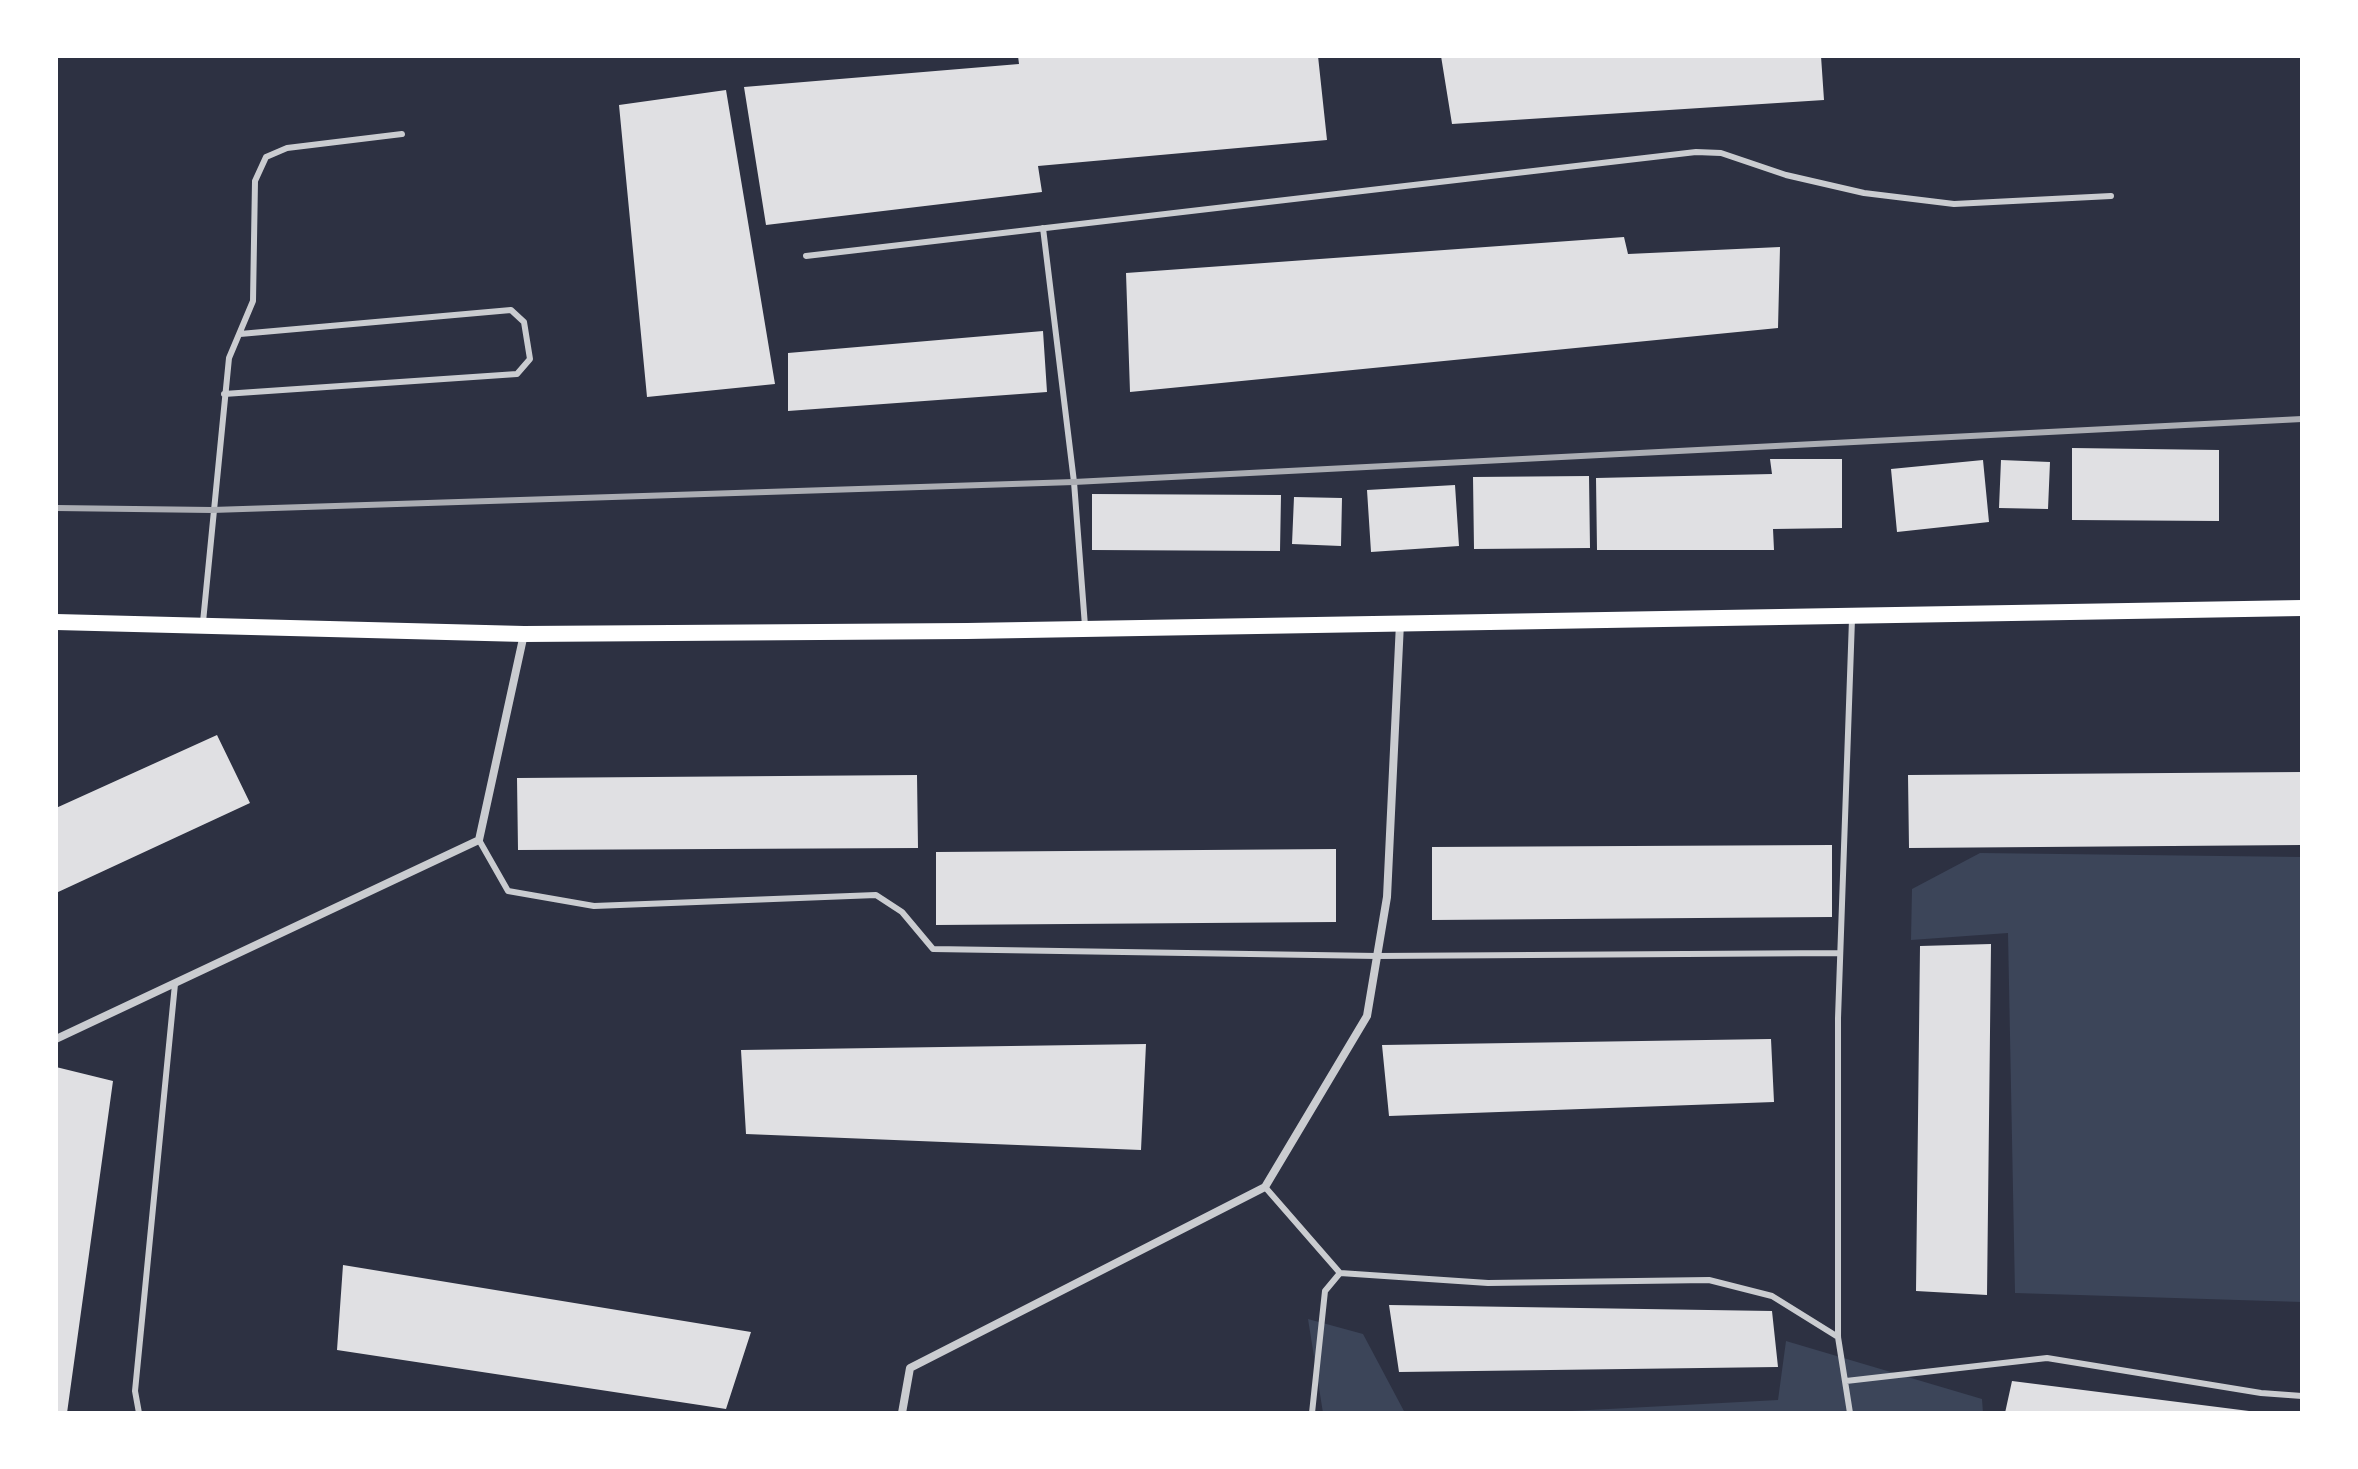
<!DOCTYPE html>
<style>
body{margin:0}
#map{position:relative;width:2358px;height:1469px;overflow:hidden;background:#2d3142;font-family:Mulish,sans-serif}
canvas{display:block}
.frame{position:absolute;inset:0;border:58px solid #fff;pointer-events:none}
</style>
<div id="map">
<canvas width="2358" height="1469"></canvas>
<div class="frame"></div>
</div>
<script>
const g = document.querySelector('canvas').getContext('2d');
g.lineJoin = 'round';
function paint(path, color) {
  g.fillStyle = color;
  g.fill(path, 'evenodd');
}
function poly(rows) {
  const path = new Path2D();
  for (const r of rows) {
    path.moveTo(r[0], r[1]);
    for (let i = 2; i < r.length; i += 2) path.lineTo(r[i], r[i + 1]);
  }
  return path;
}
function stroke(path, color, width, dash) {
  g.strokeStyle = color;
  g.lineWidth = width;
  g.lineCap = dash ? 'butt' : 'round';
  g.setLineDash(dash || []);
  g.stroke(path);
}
const green = poly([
 [1980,853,2302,857,2302,1302,2015,1293,2008,933,1911,940,1912,889],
 [1308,1319,1363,1334,1405,1413,1323,1413],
 [1786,1341,1982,1399,1983,1413,1533,1413,1778,1400]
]);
const building = poly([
 [1018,56,1318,56,1327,140,1038,166,1042,192,766,225,744,87,1019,64],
 [1441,56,1821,56,1824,100,1452,124],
 [726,90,775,384,647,397,619,105],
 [1624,237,1628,254,1780,247,1778,328,1130,392,1126,273],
 [1043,331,1047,392,788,411,788,353],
 [2072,448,2219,450,2219,521,2072,520],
 [1770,459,1842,459,1842,528,1773,529,1774,550,1597,550,1596,478,1772,474],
 [1983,460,1989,522,1897,532,1891,469],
 [2001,460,2050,462,2048,509,1999,508],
 [1589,476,1590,548,1474,549,1473,477],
 [1455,485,1459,546,1371,552,1367,490],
 [1092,494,1281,495,1280,551,1092,550],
 [1294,497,1342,498,1341,546,1292,544],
 [217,735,250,803,56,893,56,808],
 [2302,772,2302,845,1909,848,1908,775],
 [917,775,918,848,518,850,517,778],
 [1832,845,1832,917,1432,920,1432,847],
 [1336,849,1336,922,936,925,936,852],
 [1991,944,1987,1295,1916,1291,1920,946],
 [1771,1039,1774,1102,1389,1116,1382,1045],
 [1146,1044,1141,1150,746,1134,741,1050],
 [56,1067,113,1081,67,1413,56,1413],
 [343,1265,751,1332,726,1409,337,1350],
 [1389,1305,1772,1311,1778,1367,1399,1372],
 [2012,1381,2249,1411,2249,1413,2005,1413]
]);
const service = poly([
 [1043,228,1074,482,1085,626],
 [806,256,1696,152,1721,153,1786,175,1864,193,1954,204,2111,196],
 [224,394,517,374,530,359,524,322,511,310,240,334],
 [203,622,229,358,253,301,255,181,266,157,287,148,402,134],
 [479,840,508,891,594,906,876,895,902,912,933,949,1377,956,1840,953],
 [1265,1187,1340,1273,1488,1283,1709,1280,1772,1296,1838,1337],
 [1846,1381,2047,1358,2261,1393,2302,1396],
 [139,1413,135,1391,175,984],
 [1312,1413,1325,1291,1340,1273],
 [1850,1413,1838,1337,1838,1018,1852,619]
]);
const minor = poly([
 [56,1039,479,840,524,634],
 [902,1413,910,1368,1265,1187,1367,1016,1387,897,1400,623]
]);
const secondary = poly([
 [56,622,524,634,967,631,2302,608]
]);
const rail = poly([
 [56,508,212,510,1074,482,2302,419]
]);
paint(green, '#3c4559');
paint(building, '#e0e0e3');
stroke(service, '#caccd0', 6);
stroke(minor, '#caccd0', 8);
stroke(secondary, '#fff', 16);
stroke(rail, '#abadb3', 6);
</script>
